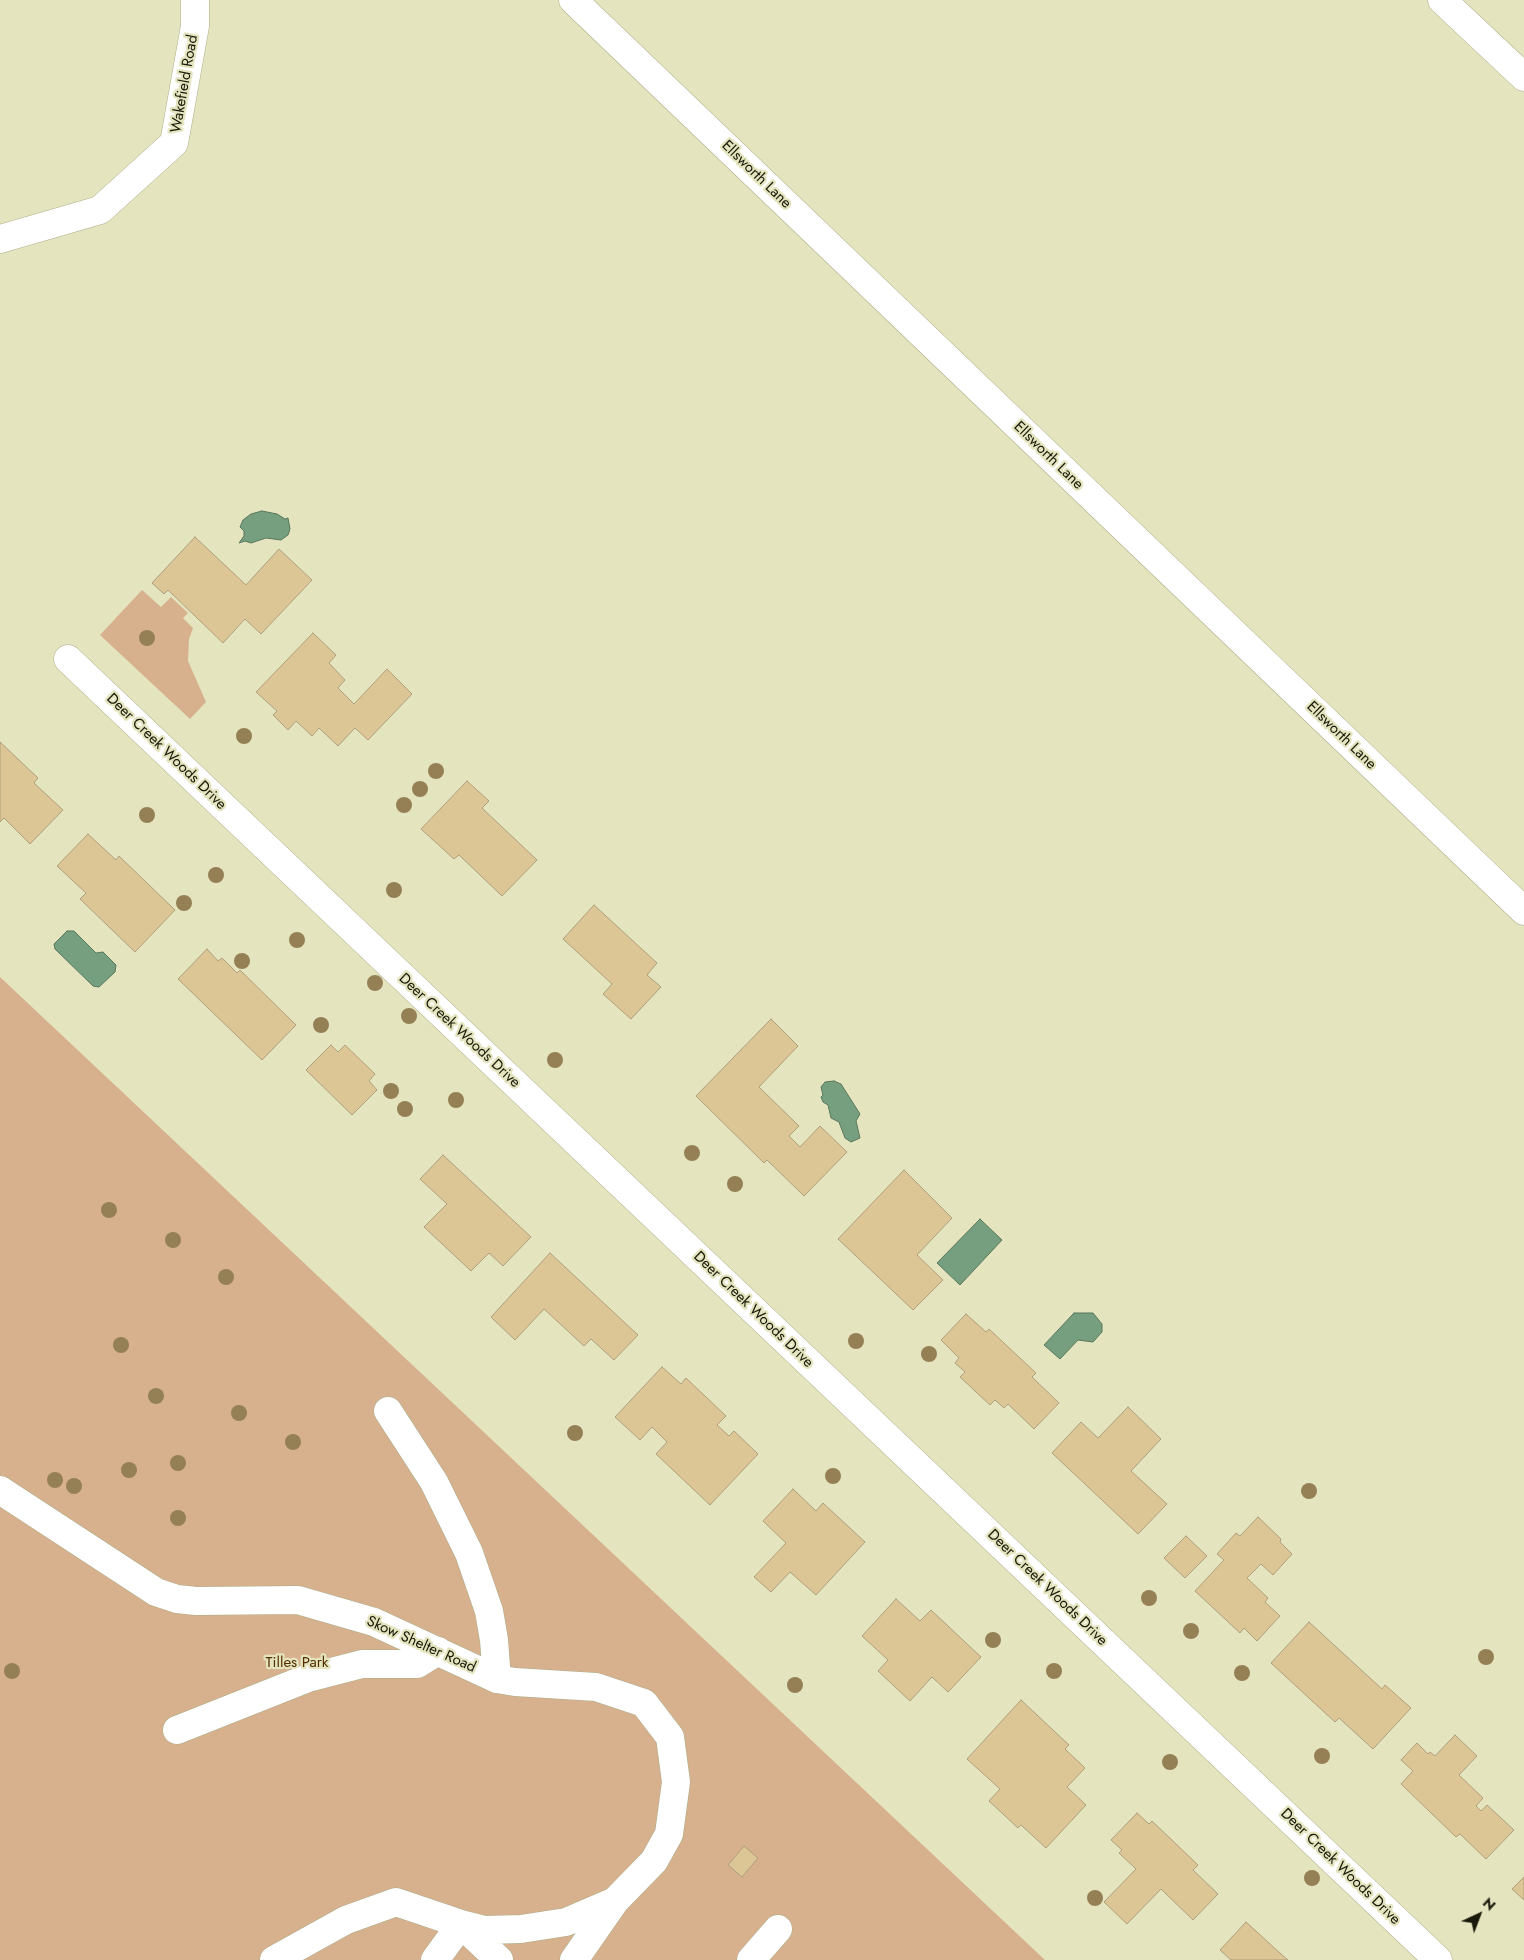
<!DOCTYPE html>
<style>
body{margin:0}
#map{position:relative;width:1524px;height:1960px;overflow:hidden;background:#e4e4be;font-family:Jost,sans-serif}
canvas{display:block}
.north{position:absolute;left:1454px;top:1890px;width:50px;height:50px;-webkit-text-stroke:4px #e4e4be;paint-order:stroke;rotate:43deg;font-size:14px;font-weight:700;line-height:20px;text-align:center;color:#19190b}
.north::after{content:'';display:block;margin:auto;width:18px;height:22px;background:#19190b;clip-path:polygon(50% 0,100% 100%,50% 72%,0 100%)}
</style>
<div id="map">
<canvas width="1524" height="1960"></canvas>
<div class="north">N</div>
</div>
<script>
const g = document.querySelector('canvas').getContext('2d');
g.lineJoin = 'round';
function paint(path, color) {
  g.fillStyle = color;
  g.fill(path, 'evenodd');
}
function poly(rows) {
  const path = new Path2D();
  for (const r of rows) {
    path.moveTo(r[0], r[1]);
    for (let i = 2; i < r.length; i += 2) path.lineTo(r[i], r[i + 1]);
  }
  return path;
}
function stroke(path, color, width, dash) {
  g.strokeStyle = color;
  g.lineWidth = width;
  g.lineCap = dash ? 'butt' : 'round';
  g.setLineDash(dash || []);
  g.stroke(path);
}
function drawText(font, color, halo, rows, align = 'center') {
  g.font = font + ' Jost,sans-serif';
  g.lineWidth = 4.5;
  g.setLineDash([]);
  g.textBaseline = 'middle';
  g.strokeStyle = halo;
  g.fillStyle = color;
  for (const [text, x, y, turn = 0] of rows) {
    g.save();
    g.translate(x, y);
    g.rotate((+turn || 0) * Math.PI / 180);
    g.textAlign = isNaN(turn) ? turn : align;
    if (halo) g.strokeText(text, 0, 0);
    g.fillText(text, 0, 0);
    g.restore();
  }
}
const green = poly([
 [142,590,161,607,171,597,188,613,183,618,193,628,189,639,188,661,206,702,190,719,100,635],
 [0,977,1045,1960,0,1960]
]);
const water = poly([
 [262,511,277,514,285,519,288,518,290,529,288,535,281,540,266,538,251,543,245,541,239,543,244,536,244,531,240,527,243,520,251,514,262,511],
 [67,931,74,931,96,953,103,952,116,965,115,972,99,987,93,986,55,949,54,944,67,931],
 [834,1081,841,1084,860,1114,856,1121,860,1138,851,1142,845,1138,839,1122,831,1118,828,1105,823,1102,821,1097,823,1095,821,1087,825,1082,834,1081],
 [980,1219,1002,1240,960,1285,937,1263,980,1219],
 [1074,1313,1093,1313,1102,1324,1102,1332,1093,1342,1078,1340,1060,1359,1044,1345,1074,1313]
]);
const building = poly([
 [195,537,246,585,279,549,312,580,261,634,245,619,223,643,168,590,164,594,152,583,195,537],
 [313,633,336,655,329,663,345,680,338,688,354,704,387,669,412,694,368,740,355,728,338,746,319,728,312,736,296,721,288,730,273,715,277,711,256,692,313,633],
 [0,742,38,778,34,783,63,810,30,844,4,818,0,822,0,742],
 [467,781,489,801,482,808,537,860,502,896,459,855,454,859,421,829,467,781],
 [88,834,116,860,119,856,175,910,135,952,80,899,86,893,57,866,88,834],
 [594,905,657,963,647,975,661,987,631,1019,603,994,612,984,563,939,594,905],
 [207,949,218,961,222,958,237,973,240,970,296,1025,262,1060,178,979,207,949],
 [771,1019,798,1046,759,1087,799,1126,789,1136,800,1147,820,1126,847,1152,804,1196,767,1160,764,1163,696,1096,771,1019],
 [331,1045,338,1052,345,1045,375,1074,369,1081,377,1090,352,1115,306,1070,331,1045],
 [443,1155,531,1237,503,1266,489,1253,471,1271,424,1227,447,1204,420,1179,443,1155],
 [904,1170,952,1218,917,1255,943,1280,913,1310,838,1239,904,1170],
 [550,1253,638,1335,614,1360,591,1339,584,1346,544,1309,515,1340,491,1317,550,1253],
 [966,1314,986,1332,989,1329,1036,1373,1032,1377,1059,1403,1034,1429,1008,1404,1004,1408,995,1400,990,1405,960,1377,965,1372,955,1363,959,1358,941,1340,966,1314],
 [662,1367,681,1384,686,1378,726,1416,717,1425,729,1436,734,1431,758,1454,710,1505,656,1454,667,1442,652,1427,640,1440,615,1417,662,1367],
 [1128,1407,1161,1439,1131,1471,1167,1504,1138,1534,1052,1453,1081,1422,1098,1438,1128,1407],
 [793,1489,816,1511,823,1503,865,1542,816,1595,790,1572,771,1592,754,1577,786,1543,763,1521,793,1489],
 [1258,1517,1281,1539,1280,1542,1292,1554,1273,1575,1261,1564,1247,1578,1268,1598,1265,1602,1280,1616,1257,1641,1244,1628,1240,1633,1195,1591,1224,1560,1217,1554,1236,1533,1240,1536,1258,1517],
 [1186,1536,1207,1556,1185,1578,1164,1558,1186,1536],
 [896,1599,920,1621,931,1610,981,1657,948,1692,932,1677,910,1701,878,1671,888,1660,862,1636,896,1599],
 [1309,1622,1382,1689,1385,1685,1411,1708,1373,1749,1339,1718,1335,1722,1271,1663,1309,1622],
 [1021,1700,1069,1745,1065,1749,1085,1768,1067,1787,1086,1805,1046,1848,1021,1825,1018,1828,989,1801,1000,1789,967,1759,1021,1700],
 [1455,1735,1477,1756,1459,1775,1483,1798,1476,1806,1481,1811,1487,1805,1514,1830,1486,1859,1460,1834,1456,1837,1401,1784,1413,1771,1401,1760,1417,1743,1428,1754,1430,1752,1435,1756,1455,1735],
 [1137,1813,1149,1824,1152,1821,1198,1865,1193,1870,1218,1894,1193,1920,1161,1889,1127,1924,1104,1902,1136,1869,1119,1853,1122,1850,1111,1840,1137,1813],
 [744,1846,758,1858,742,1877,728,1865,744,1846],
 [1524,1877,1524,1900,1512,1889,1524,1877],
 [1246,1922,1281,1954,1288,1960,1231,1960,1220,1950,1246,1922]
]);
const minor = poly([
 [573,0,1524,911],
 [1442,0,1524,77],
 [0,239,100,210,174,143,195,26,195,0],
 [68,659,1438,1960],
 [388,1411,434,1482,469,1553,489,1611,494,1640,497,1679],
 [0,1490,156,1592,177,1599,196,1601,298,1600,374,1622,497,1679,515,1682,596,1687,644,1703,670,1737,676,1782,669,1834,654,1861,615,1901,574,1960],
 [177,1730,308,1678,362,1664,417,1664,438,1651],
 [274,1960,346,1920,396,1902,461,1924,499,1960],
 [435,1960,461,1924,485,1930,521,1929,566,1922,615,1901],
 [751,1960,778,1929]
]);
const trees = [
 [147,638],
 [244,736],
 [436,771],
 [420,789],
 [404,805],
 [147,815],
 [216,875],
 [394,890],
 [184,903],
 [297,940],
 [242,961],
 [375,983],
 [409,1016],
 [321,1025],
 [555,1060],
 [391,1091],
 [456,1100],
 [405,1109],
 [692,1153],
 [735,1184],
 [109,1210],
 [173,1240],
 [226,1277],
 [856,1341],
 [121,1345],
 [929,1354],
 [156,1396],
 [239,1413],
 [575,1433],
 [293,1442],
 [178,1463],
 [129,1470],
 [833,1476],
 [55,1480],
 [74,1486],
 [1309,1491],
 [178,1518],
 [1149,1598],
 [1191,1631],
 [993,1640],
 [1486,1657],
 [12,1671],
 [1054,1671],
 [1242,1673],
 [795,1685],
 [1322,1756],
 [1170,1762],
 [1312,1878],
 [1095,1898]
];
const streetNames = [
 ["Wakefield Road",185,84,-80],
 ["Ellsworth Lane",756,175,44],
 ["Ellsworth Lane",1048,456,44],
 ["Ellsworth Lane",1341,736,44],
 ["Deer Creek Woods Drive",166,752,44],
 ["Deer Creek Woods Drive",459,1031,43],
 ["Deer Creek Woods Drive",753,1310,44],
 ["Deer Creek Woods Drive",1047,1588,44],
 ["Skow Shelter Road",421,1645,24],
 ["Deer Creek Woods Drive",1340,1867,44]
];
const parkNames = [
 ["Tilles Park",297,1663]
];
paint(green, '#d7b18e');
paint(water, '#759f7e');
stroke(water, '#59775c', 1);
paint(building, '#ddc696');
stroke(building, '#ae9f7d', 1);
stroke(minor, '#acac88', 29);
stroke(minor, '#fff', 28);
g.fillStyle = '#958056';
for (const [x, y] of trees) {
  g.beginPath();
  g.arc(x, y, 8, 0, 2 * Math.PI);
  g.fill();
}
drawText('15px', '#19190b', '#e4e4be', streetNames);
drawText('15px', '#552f00', '#e4e4be', parkNames);
</script>
